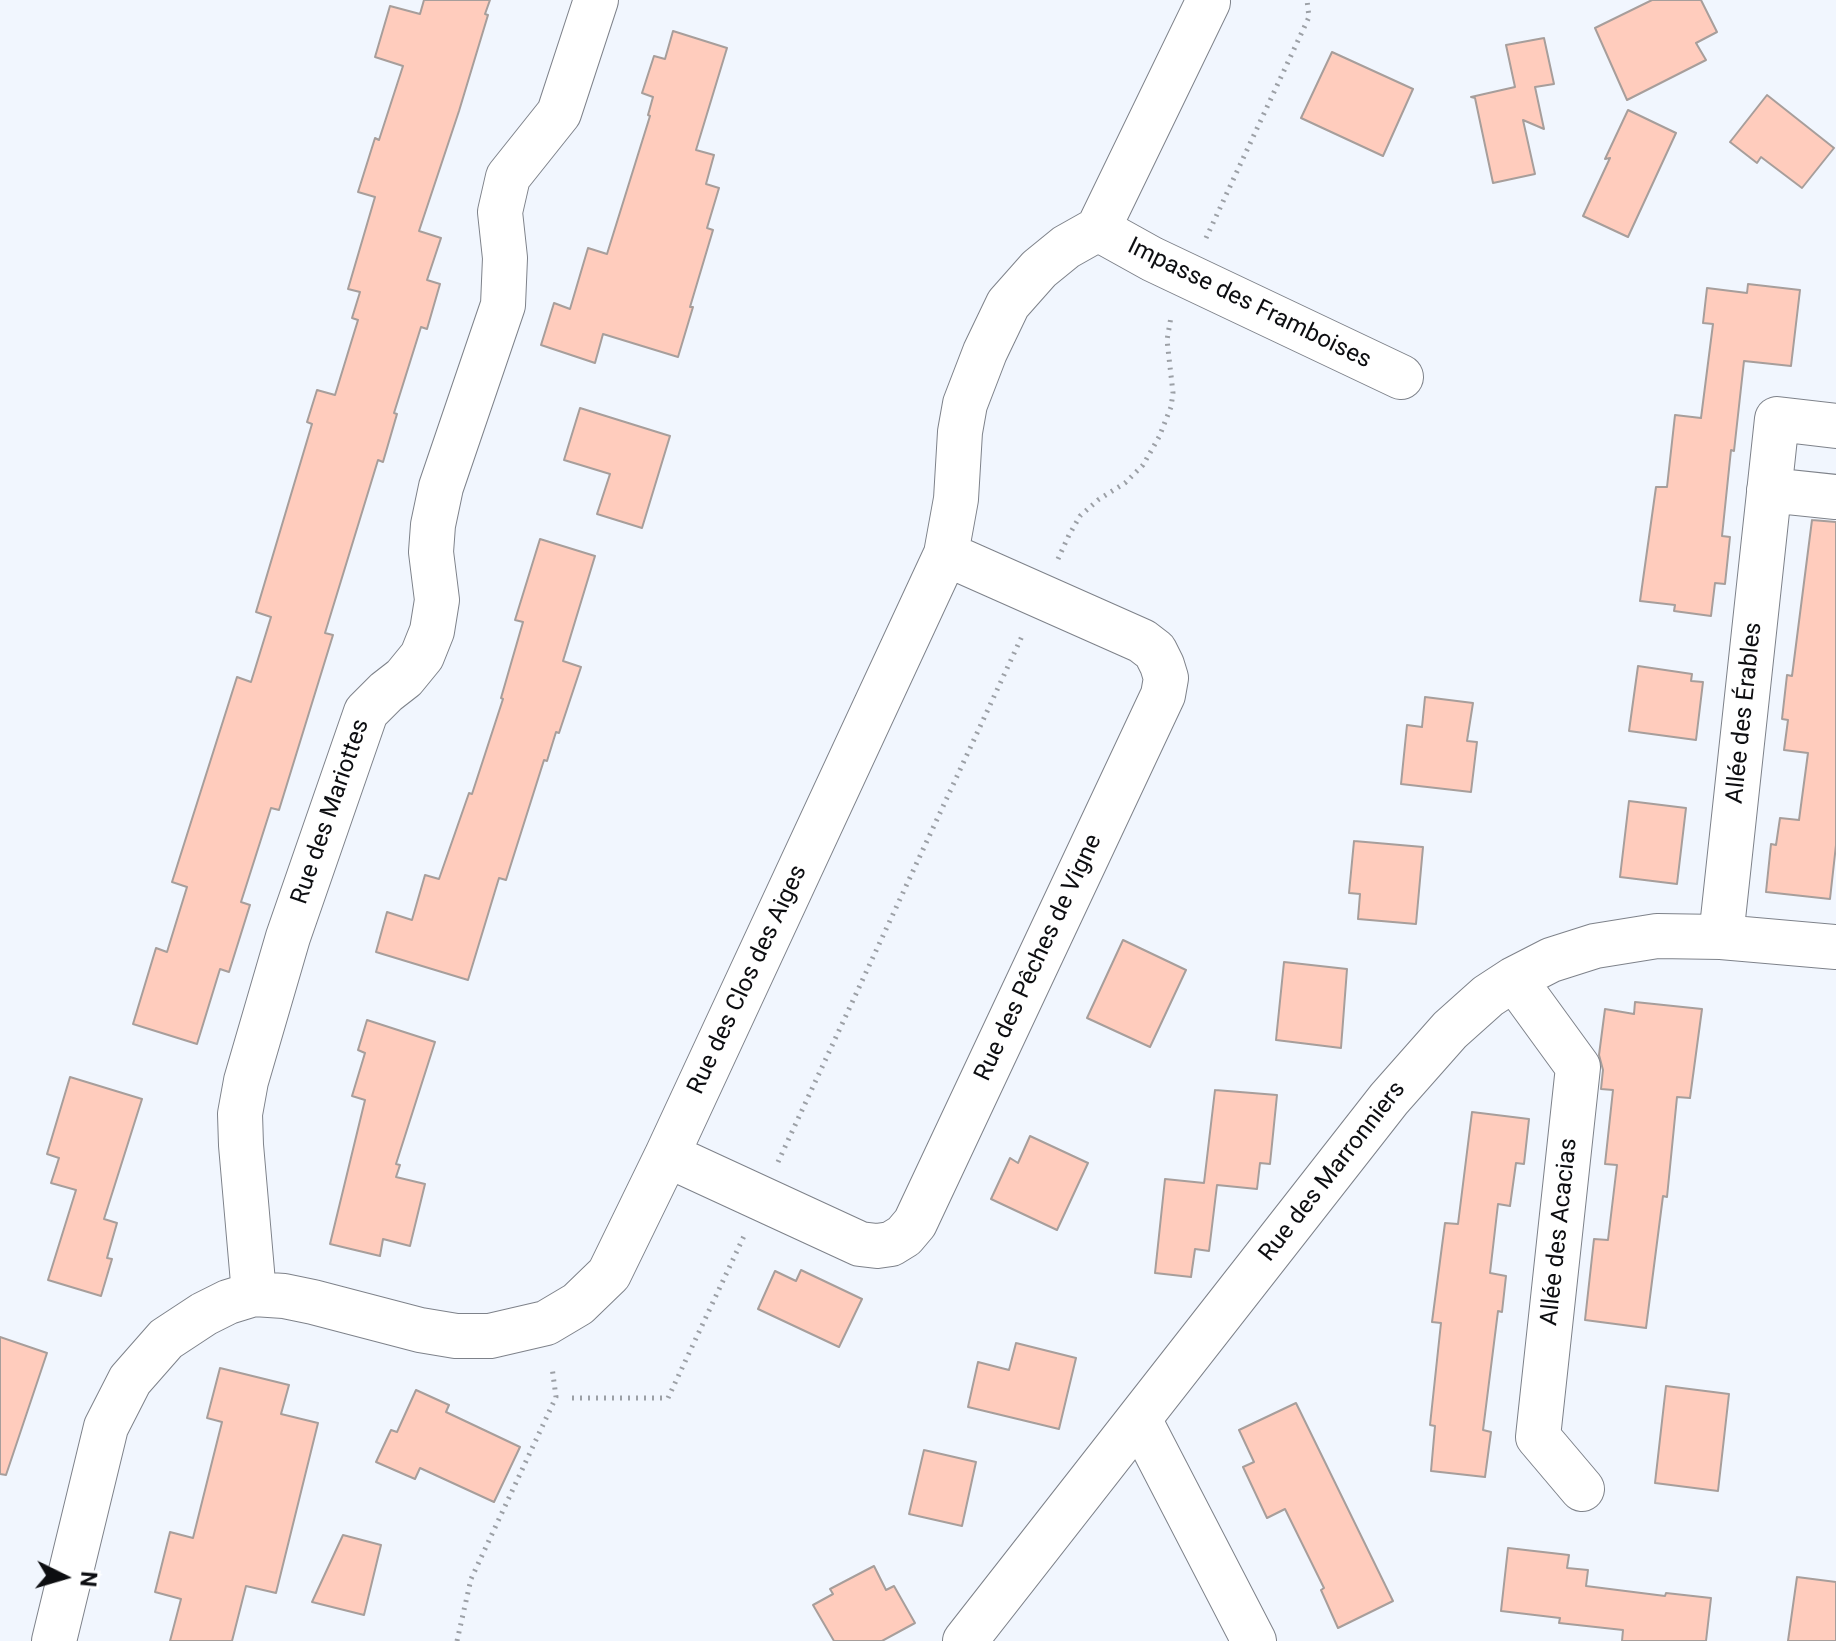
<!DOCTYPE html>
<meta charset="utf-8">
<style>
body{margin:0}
#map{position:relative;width:1836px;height:1641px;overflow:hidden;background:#f1f6fe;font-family:Roboto,sans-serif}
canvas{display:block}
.north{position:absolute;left:24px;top:1537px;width:80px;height:80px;-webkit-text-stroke:6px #fff;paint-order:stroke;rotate:95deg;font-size:22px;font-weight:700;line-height:32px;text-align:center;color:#0d0e11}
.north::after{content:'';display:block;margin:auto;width:28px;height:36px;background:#0d0e11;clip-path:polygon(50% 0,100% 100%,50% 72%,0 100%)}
</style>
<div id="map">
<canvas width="1836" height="1641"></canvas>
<div class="north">N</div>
</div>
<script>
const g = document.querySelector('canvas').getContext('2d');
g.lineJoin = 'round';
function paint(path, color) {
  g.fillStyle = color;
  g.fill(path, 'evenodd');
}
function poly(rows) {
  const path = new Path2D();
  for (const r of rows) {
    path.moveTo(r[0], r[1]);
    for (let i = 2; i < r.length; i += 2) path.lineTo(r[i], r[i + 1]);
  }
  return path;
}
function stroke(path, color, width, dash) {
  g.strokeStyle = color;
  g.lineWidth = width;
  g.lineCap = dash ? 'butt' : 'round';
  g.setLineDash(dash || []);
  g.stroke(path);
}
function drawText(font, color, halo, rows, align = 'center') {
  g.font = font + ' Roboto,sans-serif';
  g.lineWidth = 8;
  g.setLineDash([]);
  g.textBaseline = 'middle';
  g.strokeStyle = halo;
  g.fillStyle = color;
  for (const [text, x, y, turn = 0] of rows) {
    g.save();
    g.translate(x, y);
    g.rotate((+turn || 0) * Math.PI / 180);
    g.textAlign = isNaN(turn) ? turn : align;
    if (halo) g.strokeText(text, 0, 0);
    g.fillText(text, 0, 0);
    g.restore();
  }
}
const building = poly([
 [424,0,490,0,485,14,488,15,459,111,419,231,441,238,427,280,440,284,427,329,421,327,394,413,397,414,383,462,378,460,325,633,333,635,279,810,271,808,241,902,250,905,229,972,220,969,197,1044,133,1024,156,948,167,952,187,887,172,882,237,677,251,682,271,617,256,612,312,424,307,422,317,390,335,395,358,320,352,318,360,292,348,289,375,197,358,192,375,138,379,140,403,66,375,57,390,6,420,14,424,0],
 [1652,0,1701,0,1717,32,1696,43,1706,60,1627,100,1595,28,1652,0],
 [673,31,727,48,696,150,714,155,706,184,719,188,707,228,713,230,690,307,693,307,678,357,603,334,595,363,541,345,554,303,570,309,588,248,607,254,650,116,648,115,653,97,642,93,654,56,665,59,673,31],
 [1544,38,1554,84,1535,87,1544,129,1523,120,1535,174,1493,183,1475,98,1471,97,1515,87,1506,45,1544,38],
 [1332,52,1413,89,1383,156,1301,118,1332,52],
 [1767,95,1834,148,1802,188,1761,157,1757,163,1730,142,1767,95],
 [1628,110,1676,133,1628,237,1583,216,1610,158,1605,159,1628,110],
 [1748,284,1800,290,1791,366,1744,361,1734,451,1731,450,1722,536,1730,537,1725,584,1715,583,1711,616,1674,611,1675,605,1640,601,1656,487,1667,487,1675,415,1701,418,1713,324,1703,323,1707,288,1747,293,1748,284],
 [580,408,670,436,642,528,597,514,610,474,564,460,580,408],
 [1812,520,1836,522,1836,845,1830,899,1766,892,1771,844,1776,845,1780,818,1799,820,1808,753,1784,750,1788,720,1782,719,1787,675,1792,676,1812,520],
 [540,539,595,556,563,661,581,667,559,733,556,732,547,761,544,760,506,880,499,878,468,980,376,952,387,912,412,920,425,875,439,879,469,793,472,794,503,699,501,698,523,622,515,620,540,539],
 [1638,666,1692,674,1691,681,1703,682,1696,740,1629,731,1638,666],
 [1425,697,1473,703,1467,741,1477,742,1471,792,1401,784,1407,725,1422,727,1425,697],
 [1629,801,1686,808,1677,884,1620,877,1629,801],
 [1354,841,1423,847,1416,924,1358,919,1360,894,1349,893,1354,841],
 [1123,940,1186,970,1150,1047,1087,1018,1123,940],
 [1284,962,1347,969,1341,1048,1276,1040,1284,962],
 [1635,1002,1702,1009,1690,1098,1677,1097,1667,1197,1663,1196,1646,1328,1585,1320,1594,1239,1608,1240,1617,1165,1605,1164,1613,1090,1601,1089,1603,1070,1599,1055,1605,1009,1634,1014,1635,1002],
 [367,1020,435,1042,396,1164,400,1165,396,1177,425,1184,410,1246,383,1239,380,1256,330,1244,365,1100,352,1096,365,1053,358,1050,367,1020],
 [70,1077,142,1099,104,1219,117,1223,107,1258,112,1259,101,1296,48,1280,76,1190,51,1183,59,1158,47,1154,70,1077],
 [1215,1090,1277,1095,1270,1164,1260,1163,1257,1189,1217,1185,1209,1251,1195,1249,1191,1277,1155,1273,1165,1179,1204,1183,1215,1090],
 [1472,1112,1529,1119,1524,1164,1516,1163,1510,1206,1498,1204,1490,1273,1506,1276,1502,1312,1498,1311,1483,1430,1491,1432,1485,1477,1431,1471,1435,1426,1430,1425,1441,1323,1432,1322,1445,1223,1458,1224,1472,1112],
 [1030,1136,1088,1163,1057,1230,991,1199,1010,1158,1018,1163,1030,1136],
 [801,1270,862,1299,839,1347,758,1309,775,1271,796,1281,801,1270],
 [0,1337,47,1353,6,1475,0,1474,0,1337],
 [1016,1343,1076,1358,1059,1429,968,1407,978,1362,1009,1370,1016,1343],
 [220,1368,289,1385,281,1414,318,1423,276,1593,246,1586,232,1641,170,1641,181,1599,155,1592,170,1532,193,1538,222,1422,207,1418,220,1368],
 [1666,1386,1729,1394,1718,1491,1655,1483,1666,1386],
 [416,1390,449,1405,446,1412,520,1447,494,1502,420,1468,415,1479,376,1462,391,1430,397,1432,416,1390],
 [1296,1403,1393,1601,1338,1628,1321,1590,1324,1588,1285,1509,1267,1518,1243,1467,1254,1462,1239,1430,1296,1403],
 [924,1450,976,1462,962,1526,909,1514,924,1450],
 [343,1535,381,1545,364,1615,312,1602,343,1535],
 [1508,1548,1569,1555,1567,1568,1588,1570,1586,1586,1665,1596,1666,1593,1711,1598,1706,1641,1622,1641,1623,1630,1559,1623,1560,1618,1501,1611,1508,1548],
 [874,1566,886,1590,894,1586,915,1623,882,1641,834,1641,813,1605,833,1594,830,1589,874,1566],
 [1797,1577,1836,1582,1836,1641,1788,1641,1797,1577]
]);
const path = poly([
 [1206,238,1309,17,1307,0],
 [1058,559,1069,535,1080,516,1098,500,1125,483,1143,465,1159,437,1171,407,1173,393,1167,340,1171,317],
 [778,1162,1023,634],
 [572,1398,668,1398,744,1236],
 [457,1641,471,1579,556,1397,552,1367]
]);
const minor = poly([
 [1098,229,1152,259,1401,377],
 [1769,490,1836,497],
 [1721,937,1777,419,1836,426],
 [1514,979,1578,1067,1538,1437,1582,1489],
 [667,1155,860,1244,877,1246,891,1244,904,1236,915,1223,1163,695,1166,678,1162,665,1155,651,1142,641,946,554],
 [254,1294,241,1145,240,1114,246,1081,288,937,366,712,386,692,404,678,422,656,432,631,437,600,431,552,433,525,441,487,503,305,505,258,500,212,508,177,559,113,596,0],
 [1139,1419,1254,1641],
 [54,1641,106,1427,130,1380,166,1339,204,1314,228,1302,254,1294,284,1296,313,1302,420,1330,456,1336,490,1336,546,1323,578,1304,609,1274,667,1155,946,554,956,499,960,432,965,404,985,352,1008,304,1039,269,1066,247,1098,229,1208,2],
 [965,1641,1389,1099,1450,1030,1488,996,1514,979,1551,960,1595,946,1657,936,1721,937,1836,947]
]);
const streetNames = [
 ["Impasse des Framboises",1249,304,26],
 ["Allée des Érables",1745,713,-84],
 ["Rue des Mariottes",331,812,-71],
 ["Rue des Pêches de Vigne",1039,958,-65],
 ["Rue des Clos des Aiges",748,980,-65],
 ["Rue des Marronniers",1333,1172,-52],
 ["Allée des Acacias",1560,1232,-84]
];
paint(building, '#ffccbd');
stroke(building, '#a79e9b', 2);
stroke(minor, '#7e828a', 46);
stroke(path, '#9ca0a6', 5, [2, 6]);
stroke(minor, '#fff', 44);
drawText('24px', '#0d0e11', '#fff', streetNames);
</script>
